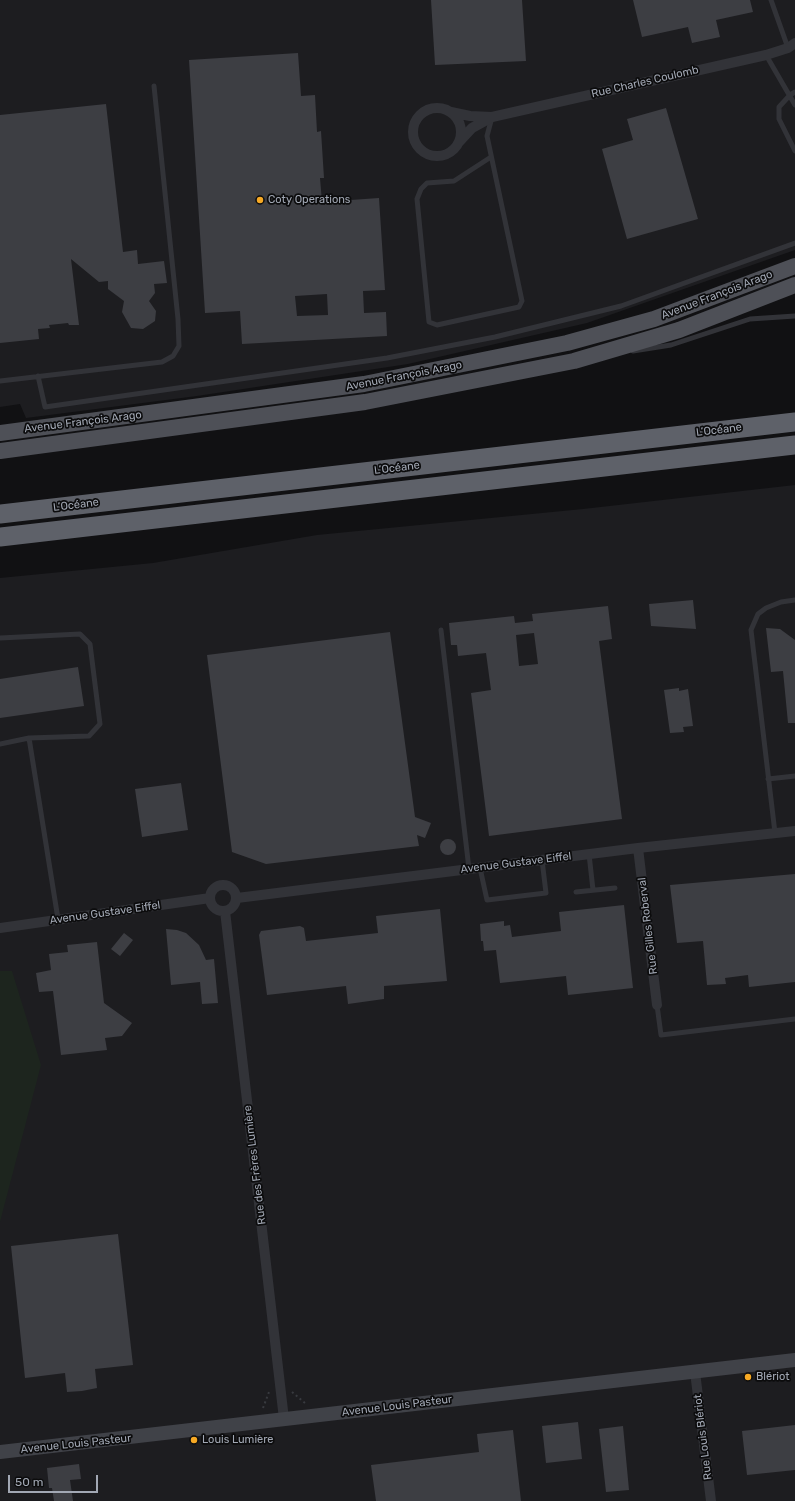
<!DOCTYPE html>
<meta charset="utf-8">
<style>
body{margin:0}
#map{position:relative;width:795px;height:1501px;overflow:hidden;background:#111113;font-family:Rubik,sans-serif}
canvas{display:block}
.scale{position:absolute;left:8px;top:1475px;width:90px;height:18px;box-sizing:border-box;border:2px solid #a2a8b4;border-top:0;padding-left:5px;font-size:12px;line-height:14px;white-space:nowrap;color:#a2a8b4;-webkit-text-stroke:3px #0c0c0d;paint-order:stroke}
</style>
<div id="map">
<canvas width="795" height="1501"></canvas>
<div class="scale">50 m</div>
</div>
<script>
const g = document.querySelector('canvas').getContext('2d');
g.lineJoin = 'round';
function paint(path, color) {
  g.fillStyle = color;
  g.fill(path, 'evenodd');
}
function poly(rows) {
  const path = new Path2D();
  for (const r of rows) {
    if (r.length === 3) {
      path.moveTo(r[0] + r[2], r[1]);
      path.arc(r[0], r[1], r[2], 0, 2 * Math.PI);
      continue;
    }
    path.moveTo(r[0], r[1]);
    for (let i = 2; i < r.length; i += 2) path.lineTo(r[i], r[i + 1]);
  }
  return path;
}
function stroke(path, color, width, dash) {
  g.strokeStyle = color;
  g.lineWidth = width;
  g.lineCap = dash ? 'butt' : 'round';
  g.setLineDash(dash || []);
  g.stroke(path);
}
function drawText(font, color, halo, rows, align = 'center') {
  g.font = font + ' Rubik,sans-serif';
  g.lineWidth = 3.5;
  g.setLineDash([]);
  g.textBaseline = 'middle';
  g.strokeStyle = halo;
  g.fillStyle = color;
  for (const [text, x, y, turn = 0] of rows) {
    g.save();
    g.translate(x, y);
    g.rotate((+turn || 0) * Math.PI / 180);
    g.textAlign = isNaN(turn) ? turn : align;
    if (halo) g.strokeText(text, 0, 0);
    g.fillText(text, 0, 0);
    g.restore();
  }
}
const built = poly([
 [0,0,795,0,795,250,587,323,408,364,197,396,26,418,20,404,0,407],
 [795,485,795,1501,0,1501,0,578,153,563,317,535,583,509]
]);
const green = poly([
 [0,971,12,971,41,1065,0,1222]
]);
const building = poly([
 [431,0,522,0,526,61,435,65],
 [633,0,750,0,753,12,716,20,720,37,692,43,688,27,642,37],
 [298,53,301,96,315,95,317,132,321,131,324,178,320,178,322,202,379,198,385,290,363,291,364,313,386,312,387,336,242,344,240,311,205,313,189,60],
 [327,294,328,315,297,316,295,296],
 [106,104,123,252,137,250,138,264,164,261,167,283,154,284,155,293,149,301,156,311,155,321,143,329,131,328,122,312,124,301,108,289,108,281,99,282,71,259,79,325,69,325,68,323,49,325,50,328,38,329,39,339,0,343,0,115],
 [666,108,698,219,627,239,602,149,633,140,627,119],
 [693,600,696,629,651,626,649,604],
 [608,606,612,639,599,641,622,819,489,836,471,693,491,690,486,653,458,656,457,645,451,645,449,623,514,616,515,623,533,621,532,614],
 [534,633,538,664,519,666,516,635],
 [766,628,780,629,795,640,795,723,788,723,783,671,771,672],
 [390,632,415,817,431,823,425,838,417,835,419,846,266,864,232,852,207,655],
 [78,667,84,706,0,718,0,679],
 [679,688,679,691,688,689,693,726,683,727,684,732,670,733,664,690],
 [181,783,188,830,142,837,135,789],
 [448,847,8],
 [795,874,795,982,749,987,748,975,725,978,726,984,707,985,703,941,677,943,670,885],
 [624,905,633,988,568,995,566,976,500,983,496,950,484,951,483,941,481,941,480,924,504,921,504,926,510,925,512,937,561,931,559,912],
 [440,909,447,981,384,986,384,999,348,1004,346,986,267,995,259,935,261,931,300,926,304,928,306,941,378,933,376,916],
 [166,929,177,930,186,933,199,945,206,960,214,959,218,1003,202,1004,200,982,171,985],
 [124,933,133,940,120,956,111,949],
 [97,942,104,1003,132,1023,122,1036,105,1038,107,1050,61,1055,53,991,39,992,36,973,51,970,49,954,68,952,67,945],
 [118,1234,133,1365,95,1369,97,1388,82,1391,67,1392,65,1373,25,1378,11,1246],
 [578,1422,582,1459,546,1463,542,1426],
 [795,1425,795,1470,747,1475,742,1431],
 [623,1426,629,1490,606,1492,599,1429],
 [513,1430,521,1501,376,1501,371,1465,479,1452,477,1434],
 [79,1464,81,1479,70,1480,73,1501,54,1501,52,1488,49,1488,47,1468]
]);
const path = poly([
 [292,1392,305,1403],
 [263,1408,269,1392]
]);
const lane = poly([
 [771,0,788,48],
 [766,55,795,105],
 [795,92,790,95,779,107,779,119,795,151],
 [491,157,454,181,427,183,421,189,417,199,429,322,437,325,519,307,522,301,487,136,492,117],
 [633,351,671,345,750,319,795,316],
 [38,376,45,407,387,358,495,337,621,306,795,243],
 [0,381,162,362,173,356,179,346,178,319,154,86],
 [441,630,469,869],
 [0,638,80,634,90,644,100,724,89,736,29,738,0,744],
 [29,738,58,919],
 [768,779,795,776],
 [775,833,751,630,758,614,766,608,781,602,795,600],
 [589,854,593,890],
 [480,868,487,900,546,893,542,860],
 [576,892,615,888],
 [657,1005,661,1035,795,1019]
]);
const street = poly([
 [437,132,24],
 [451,112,470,116,492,117],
 [459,142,472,128,492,117,766,55,788,48,795,43],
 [638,848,657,1005],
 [223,898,13],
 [237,898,638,848,795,831],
 [225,911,284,1419],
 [0,928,210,898],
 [695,1372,711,1501]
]);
const secondary = poly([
 [0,1452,795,1360]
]);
const primary = poly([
 [0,433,364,384,567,343,654,319,795,266],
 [0,451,365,402,574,361,679,330,795,285]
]);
const highway = poly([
 [0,514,795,422],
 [0,537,795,445]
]);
const markers = [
 [260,200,4,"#f7a924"],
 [748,1377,4,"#f7a924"],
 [194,1440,4,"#f7a924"]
];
const streetNames = [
 ["Rue Charles Coulomb",645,82,-13],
 ["Avenue François Arago",717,295,-21],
 ["Avenue François Arago",404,376,-11],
 ["Avenue François Arago",83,422,-7],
 ["L’Océane",719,430,-7],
 ["L’Océane",397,468,-7],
 ["L’Océane",76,505,-7],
 ["Avenue Gustave Eiffel",516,863,-7],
 ["Avenue Gustave Eiffel",105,913,-8],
 ["Rue Gilles Roberval",648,926,-97],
 ["Rue des Frères Lumière",255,1165,-97],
 ["Avenue Louis Pasteur",397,1406,-7],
 ["Rue Louis Blériot",703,1437,-97],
 ["Avenue Louis Pasteur",76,1444,-6]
];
const poiNames = [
 ["Coty Operations",268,200],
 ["Blériot",756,1377],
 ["Louis Lumière",202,1440]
];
paint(built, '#1d1d20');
paint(green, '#1d251e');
paint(building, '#3d3e43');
stroke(path, '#383a3f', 2, [2, 3]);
stroke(lane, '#323338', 5);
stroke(street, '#323338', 10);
stroke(secondary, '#404248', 14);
stroke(primary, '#4e5057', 16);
stroke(highway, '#5e6169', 19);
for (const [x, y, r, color] of markers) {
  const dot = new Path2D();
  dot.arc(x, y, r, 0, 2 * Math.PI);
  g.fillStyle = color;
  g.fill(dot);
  stroke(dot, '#0c0c0d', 1.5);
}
drawText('11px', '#a2a8b4', '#0c0c0d', streetNames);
drawText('11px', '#a2a8b4', '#0c0c0d', poiNames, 'left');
</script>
